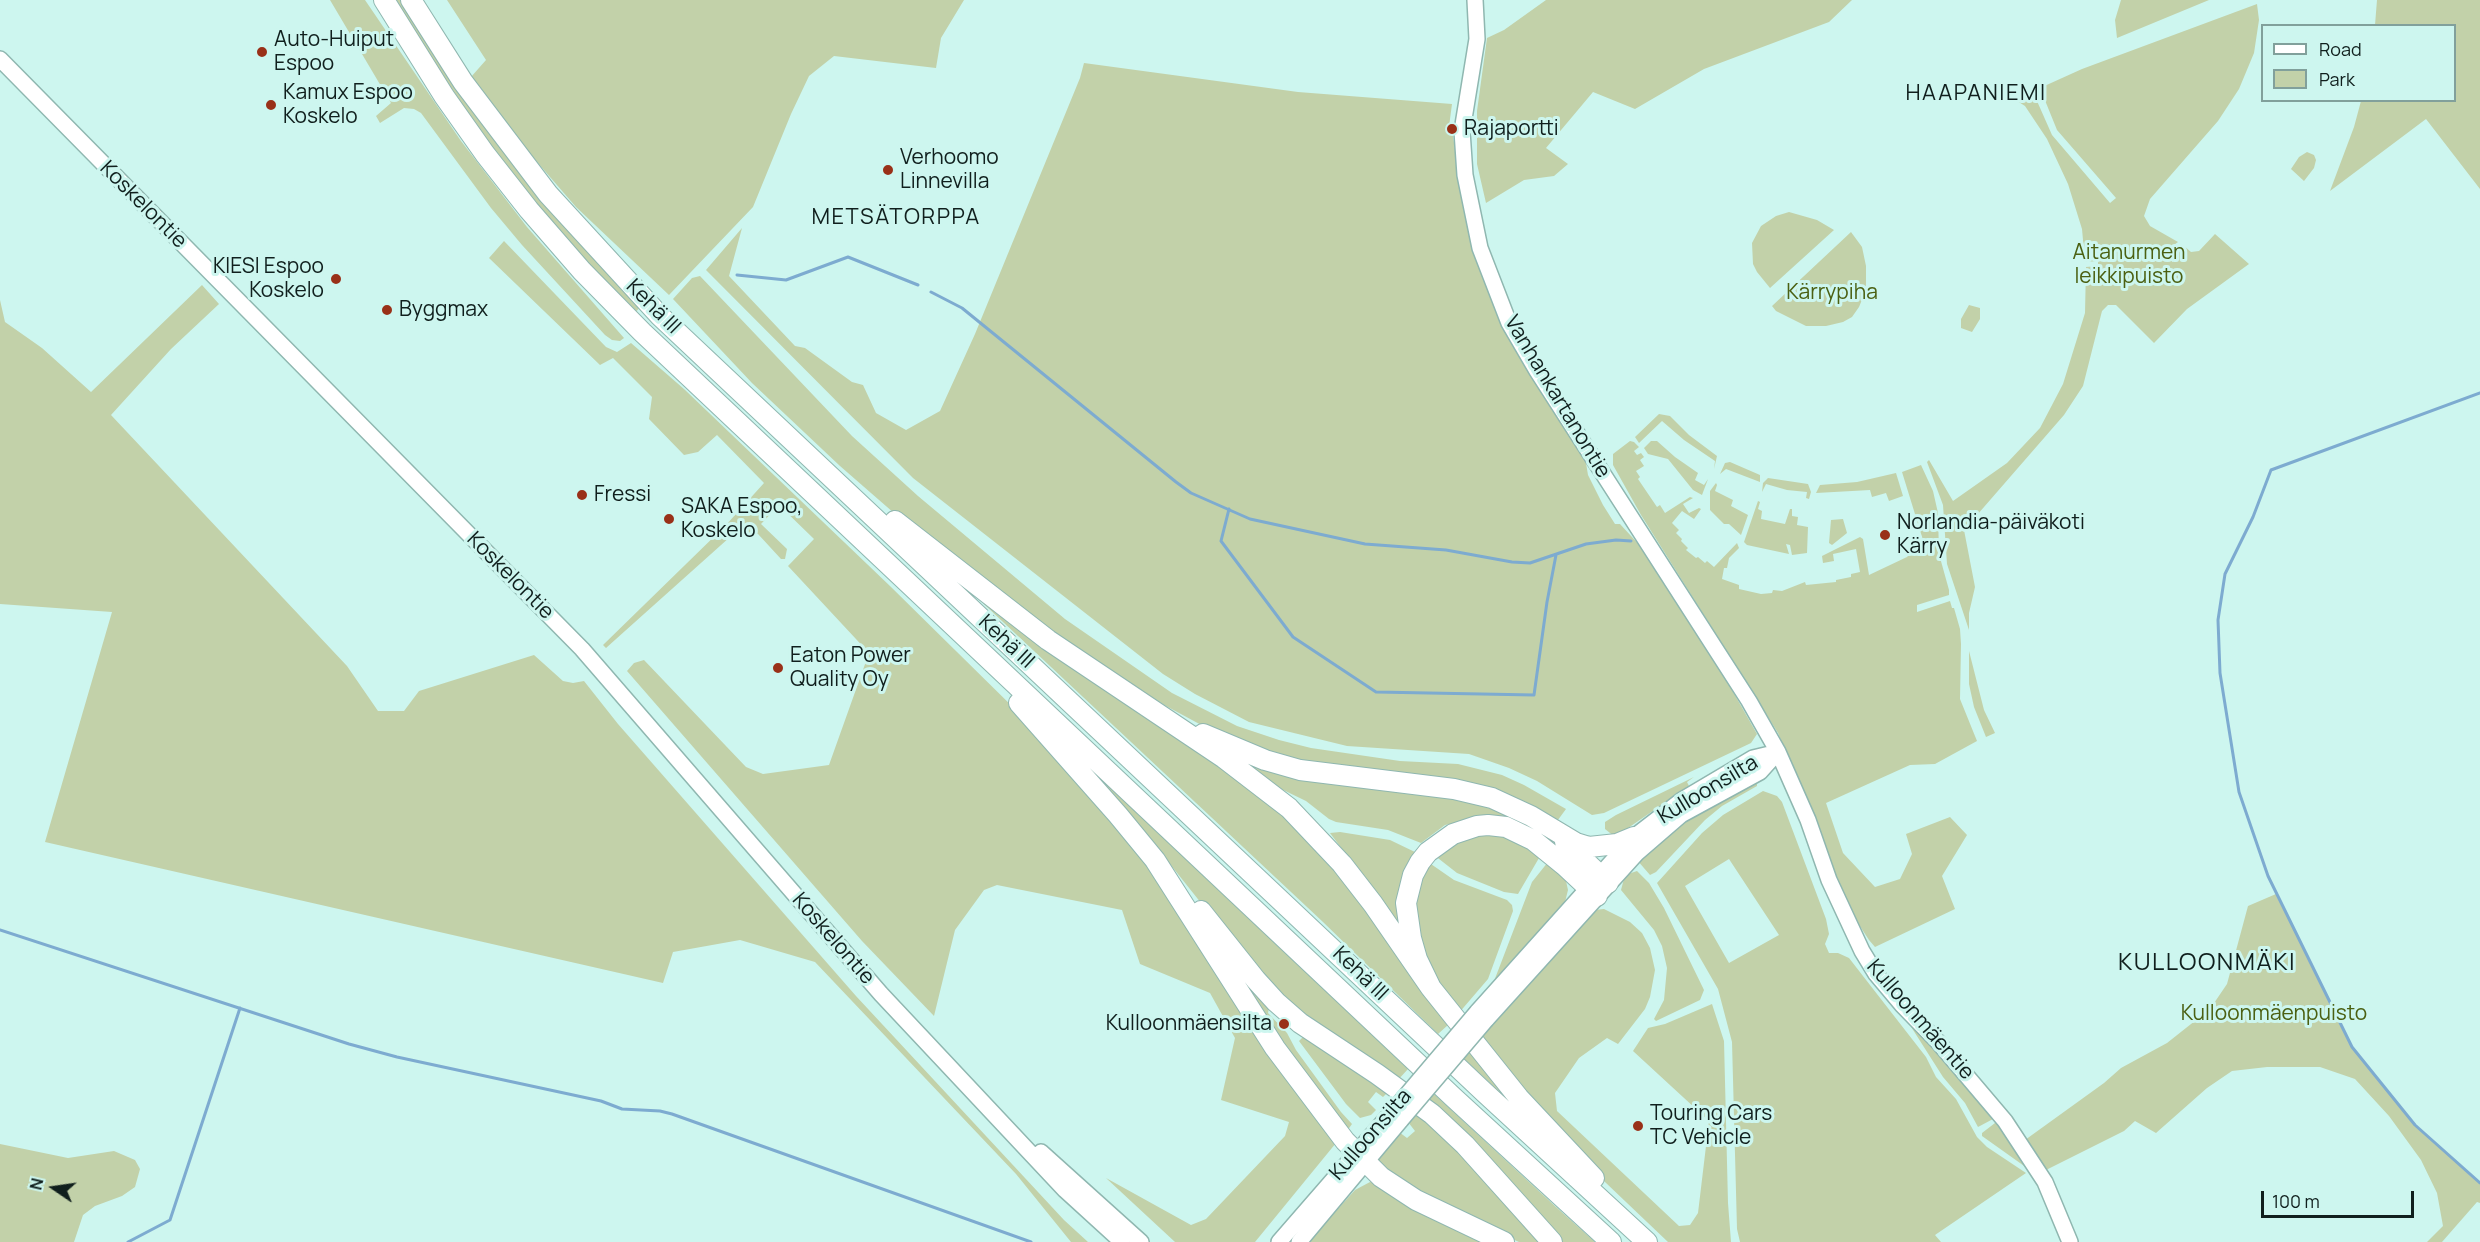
<!DOCTYPE html>
<meta charset="utf-8">
<style>
body{margin:0}
#map{position:relative;width:2480px;height:1242px;overflow:hidden;background:#cdf6ef;font-family:Manrope,sans-serif}
canvas{display:block}
.legend{position:absolute;left:2261px;top:24px;width:195px;height:78px;box-sizing:border-box;background:#cdf6ef;border:2px solid #81a09b;margin:0;padding:8px 10px;list-style:none;font-size:18px;color:#101f1d}
.legend li{display:flex;align-items:center;gap:12px;height:30px}
.legend b{width:30px;border:2px solid #81a09b}
.north{position:absolute;left:24px;top:1158px;width:60px;height:60px;-webkit-text-stroke:4px #cdf6ef;paint-order:stroke;rotate:283deg;font-size:16px;font-weight:700;line-height:24px;text-align:center;color:#101f1d}
.north::after{content:'';display:block;margin:auto;width:21px;height:27px;background:#101f1d;clip-path:polygon(50% 0,100% 100%,50% 72%,0 100%)}
.scale{position:absolute;left:2261px;top:1191px;width:153px;height:27px;box-sizing:border-box;border:3px solid #101f1d;border-top:0;padding-left:8px;font-size:18px;line-height:21px;white-space:nowrap;color:#101f1d;-webkit-text-stroke:4px #cdf6ef;paint-order:stroke}
</style>
<div id="map">
<canvas width="2480" height="1242"></canvas>
<ul class="legend">
<li><b style="height:8px;background:#fff"></b>Road</li>
<li><b style="height:16px;background:#c2d1a9"></b>Park</li>
</ul>
<div class="north">N</div>
<div class="scale">100 m</div>
</div>
<script>
const g = document.querySelector('canvas').getContext('2d');
g.lineJoin = 'round';
function paint(path, color) {
  g.fillStyle = color;
  g.fill(path, 'evenodd');
}
function poly(rows) {
  const path = new Path2D();
  for (const r of rows) {
    path.moveTo(r[0], r[1]);
    for (let i = 2; i < r.length; i += 2) path.lineTo(r[i], r[i + 1]);
  }
  return path;
}
function stroke(path, color, width, dash) {
  g.strokeStyle = color;
  g.lineWidth = width;
  g.lineCap = dash ? 'butt' : 'round';
  g.setLineDash(dash || []);
  g.stroke(path);
}
function drawText(font, color, halo, rows, align = 'center') {
  g.font = font + ' Manrope,sans-serif';
  g.lineWidth = 6;
  g.setLineDash([]);
  g.textBaseline = 'middle';
  g.strokeStyle = halo;
  g.fillStyle = color;
  for (const [text, x, y, turn = 0] of rows) {
    g.save();
    g.translate(x, y);
    g.rotate((+turn || 0) * Math.PI / 180);
    g.textAlign = isNaN(turn) ? turn : align;
    if (halo) g.strokeText(text, 0, 0);
    g.fillText(text, 0, 0);
    g.restore();
  }
}
const green = poly([
 [330,0,365,0,461,141,527,227,624,338,620,341,612,340,605,335,522,245,491,208,421,113,414,109,404,108,380,123,376,116,391,103],
 [391,0,401,0,475,114,525,179,577,240,641,306,635,313,564,240,467,116],
 [447,0,964,0,941,38,936,68,834,56,809,76,791,114,753,207,669,295,576,207,524,147,471,77,486,60],
 [1546,0,1852,0,1829,22,1704,69,1635,109,1593,92,1546,148,1568,164,1554,176,1524,180,1486,203,1477,164,1477,111,1487,38,1504,30],
 [2121,0,2209,0,2117,38,2115,20],
 [2377,0,2480,0,2480,189,2426,119,2330,191,2354,127,2361,101,2454,100,2454,26,2375,25],
 [2257,4,2259,20,2254,53,2239,89,2218,121,2150,199,2144,216,2150,226,2178,242,2163,253,2158,253,2173,262,2174,254,2183,245,2191,252,2199,251,2215,234,2249,264,2187,309,2154,343,2116,305,2108,305,2102,311,2083,386,2064,415,1964,530,1975,587,1969,613,1969,630,1947,564,1943,505,1927,462,1929,460,1953,501,2007,463,2040,428,2063,384,2085,313,2086,267,2098,266,2098,261,2085,262,2082,229,2068,184,2047,139,2025,106,2014,99,2033,92,2052,135,2110,203,2116,198,2057,130,2040,88,2082,69],
 [1084,63,1298,92,1452,104,1448,134,1453,136,1465,216,1495,307,1527,365,1586,463,1588,475,1603,505,1615,524,1620,524,1643,549,1719,667,1757,734,1751,743,1604,813,1592,815,1537,781,1509,768,1469,754,1347,746,1249,722,1195,694,1163,674,913,478,706,270,742,228,729,276,795,346,805,348,852,382,863,385,876,413,906,430,940,411,975,334,1080,78],
 [2307,152,2314,155,2316,160,2314,168,2304,181,2291,169,2299,157],
 [1789,212,1817,220,1834,230,1770,288,1757,272,1753,264,1752,243,1761,226,1776,216],
 [1851,232,1862,247,1866,266,1866,290,1859,307,1852,317,1843,322,1826,326,1806,326,1776,311,1772,306],
 [504,241,606,347,617,352,631,343,684,389,890,586,1023,717,1136,849,1281,1073,1336,1143,1255,1242,1175,1242,1106,1178,1191,1225,1206,1219,1285,1136,1289,1122,1221,1100,1235,1038,1210,993,1140,964,1122,910,997,885,984,890,955,930,934,1016,862,941,627,671,634,663,644,660,746,767,763,774,829,765,869,653,788,566,814,539,779,505,761,524,787,549,785,559,781,559,758,534,743,532,730,537,606,648,603,645,726,525,764,483,717,435,698,452,684,455,649,419,652,397,613,358,600,365,489,258],
 [700,276,852,436,918,496,1065,619,1172,693,1237,726,1279,740,1311,748,1400,761,1458,764,1502,775,1524,785,1566,809,1555,824,1522,804,1308,766,1218,734,1166,706,1010,607,902,520,840,466,752,383,673,299,692,278],
 [202,285,219,304,171,349,111,415,347,666,378,711,404,711,419,691,534,655,563,681,573,683,584,681,618,724,856,996,1064,1220,1088,1242,1071,1242,1016,1174,815,962,740,940,673,952,663,983,45,842,112,612,0,604,0,300,5,322,42,348,91,392],
 [1969,305,1980,308,1980,319,1972,332,1961,328,1961,319],
 [1659,414,1670,416,1689,435,1717,456,1714,469,1715,461,1684,440,1662,421,1639,443,1635,437],
 [1630,441,1634,442,1639,447,1634,451,1637,455,1641,453,1644,457,1640,460,1644,466,1636,471,1640,477,1638,479,1657,507,1660,505,1665,513,1690,497,1693,498,1683,504,1689,513,1699,508,1701,509,1694,519,1682,511,1672,523,1679,530,1676,533,1682,539,1681,541,1688,548,1686,550,1696,558,1698,557,1705,563,1707,561,1714,567,1737,543,1739,548,1729,558,1727,568,1724,568,1722,579,1739,585,1739,589,1761,594,1772,593,1773,590,1782,591,1805,582,1806,585,1836,582,1836,580,1851,577,1851,574,1860,572,1856,549,1833,554,1834,561,1823,563,1822,556,1860,537,1863,539,1869,575,1907,557,1923,540,1902,472,1921,465,1933,491,1938,513,1939,554,1949,590,1949,595,1917,605,1917,612,1950,601,1952,608,1954,608,1960,629,1961,644,1960,699,1977,741,1935,764,1910,765,1826,803,1843,853,1875,887,1900,879,1912,854,1906,834,1950,817,1967,835,1942,876,1955,909,1875,947,1869,940,1850,911,1778,733,1641,515,1613,465,1613,454],
 [1651,441,1657,441,1675,457,1698,473,1695,480,1704,485,1708,479,1702,495,1693,490,1668,459,1648,454,1644,448],
 [1730,462,1760,475,1760,482,1726,469,1720,474,1725,463],
 [1896,473,1903,496,1889,501,1886,493,1872,497,1870,490,1816,493,1820,485,1857,482],
 [1768,478,1808,484,1811,492,1809,499,1806,498,1807,492,1787,490,1766,484,1762,492,1763,483],
 [1716,483,1717,485,1715,491,1733,500,1731,506,1748,515,1741,535,1729,524,1724,524,1710,510,1710,491],
 [1758,501,1760,502,1758,509,1762,511,1761,519,1785,524,1790,509,1792,509,1792,516,1798,517,1797,525,1808,527,1807,553,1792,555,1790,545,1786,544,1789,554,1747,545,1744,542],
 [1843,519,1847,533,1832,545,1829,543,1831,520],
 [955,577,1160,722,1301,828,1369,911,1417,985,1448,1025,1438,1034,1323,922],
 [1969,651,1984,710,1995,733,1986,737,1974,707,1969,684],
 [1066,745,1408,1069,1397,1081,1289,1005,1213,918,1154,844],
 [1228,752,1317,781,1468,801,1506,814,1543,835,1486,820,1459,822,1445,825,1421,843,1388,830,1336,822,1329,819,1306,801,1275,786],
 [1694,777,1687,782,1689,786,1615,837,1605,829,1605,822,1616,815],
 [1757,781,1757,786,1722,806,1705,820,1656,872,1650,875,1637,860,1680,824],
 [1763,791,1777,796,1782,802,1826,919,1829,934,1825,944,1829,953,1838,953,1849,958,1926,1057,1936,1077,1956,1099,1977,1137,1987,1147,2026,1173,1935,1235,1941,1242,1740,1242,1737,1229,1732,1042,1718,989,1657,883,1702,833,1723,815],
 [1729,859,1779,935,1729,963,1685,886],
 [1340,832,1390,840,1417,853,1402,929,1330,833],
 [1485,834,1508,838,1529,848,1539,858,1518,894,1504,892,1457,873,1434,855,1455,841],
 [1428,862,1454,880,1507,900,1512,905,1513,911,1488,979,1458,1014,1434,976,1419,944,1414,894],
 [1548,862,1566,881,1568,890,1565,902,1491,989,1532,882],
 [1637,871,1649,883,1664,908,1704,990,1700,1000,1656,1021,1654,1019,1664,1000,1667,968,1662,946,1654,930,1621,890,1625,875],
 [2276,894,2352,1047,2415,1125,2480,1183,2480,1203,2477,1202,2442,1242,2427,1242,2443,1226,2437,1193,2421,1160,2389,1116,2355,1079,2320,1067,2267,1067,2232,1071,2207,1088,2156,1133,2135,1121,2124,1131,2044,1171,2025,1140,2104,1083,2121,1068,2167,1043,2210,1009,2227,984,2248,906],
 [1604,909,1630,922,1642,933,1650,948,1655,970,1650,997,1645,1009,1618,1044,1607,1038,1579,1058,1555,1093,1557,1111,1679,1226,1690,1225,1698,1213,1709,1121,1633,1051,1648,1028,1665,1024,1712,1004,1724,1041,1728,1203,1731,1242,1668,1242,1585,1163,1478,1040,1594,910],
 [1221,952,1269,1008,1268,1013,1287,1033,1296,1050,1341,1112,1352,1124,1347,1131,1286,1051],
 [1908,1022,1919,1030,1993,1119,1978,1127,1965,1103,1943,1077],
 [1303,1037,1389,1091,1383,1097,1376,1092,1368,1102,1376,1110,1371,1115,1360,1118,1346,1104,1299,1041],
 [1470,1050,1528,1118,1463,1058],
 [1433,1093,1556,1207,1595,1242,1559,1242,1424,1103],
 [1418,1113,1451,1142,1543,1242,1519,1242,1420,1197,1380,1164,1378,1160,1399,1132,1407,1138,1415,1131,1408,1122],
 [1995,1123,1999,1124,2027,1168,1982,1136,1982,1133],
 [0,1144,68,1158,114,1151,135,1160,140,1169,135,1187,122,1196,95,1206,83,1215,74,1242,0,1242],
 [1370,1182,1375,1183,1488,1242,1308,1242,1355,1190]
]);
const stream = poly([
 [737,275,786,280,848,257,918,285],
 [931,292,962,308,1176,482,1191,493,1250,519,1365,544,1446,550,1512,562,1530,563,1586,544,1616,540,1631,541],
 [2480,393,2271,470,2253,517,2225,574,2218,620,2220,673,2239,792,2268,876,2352,1047,2415,1125,2480,1183],
 [1229,509,1221,541,1293,637,1376,692,1534,695,1547,602,1556,555],
 [0,930,349,1044,397,1057,601,1101,622,1109,660,1111,672,1114,1031,1242],
 [128,1242,170,1220,240,1008]
]);
const secondary = poly([
 [1475,0,1477,39,1462,131,1465,175,1480,248,1509,323,1537,371,1749,701,1778,752,1808,820,1829,880,1862,951,1876,974,1902,1005,1938,1042,2005,1121,2045,1182,2070,1242],
 [0,59,582,649,881,994,1065,1190,1122,1242],
 [1477,1012,1634,837,1682,800,1753,758,1778,752],
 [1486,1020,1637,853,1681,815,1760,772,1778,752],
 [1041,1152,1141,1242],
 [1279,1242,1392,1112],
 [1299,1242,1401,1120]
]);
const highway = poly([
 [384,0,444,96,485,154,529,210,582,271,642,332,1453,1097,1611,1242],
 [411,0,463,82,548,194,660,316,1485,1093,1647,1242],
 [895,521,1048,640,1224,758,1289,808,1342,864,1373,904,1431,988],
 [1019,703,1118,815,1155,860,1275,1048,1345,1141,1381,1177,1416,1200,1504,1242],
 [1203,734,1265,760,1300,770,1454,789,1492,798,1531,816,1576,843,1589,847,1617,844,1634,837],
 [1565,842,1608,883],
 [1201,911,1256,980,1276,1002,1300,1023,1377,1074,1432,1114,1465,1145,1552,1242],
 [1594,1178,1519,1098,1431,988,1417,959,1411,938,1406,903,1413,875,1420,862,1428,852,1453,834,1477,826,1488,825,1506,827,1533,840,1565,866,1597,896]
]);
const secondaryBridge = poly([
 [1392,1112,1477,1012],
 [1401,1120,1486,1020]
]);
const markers = [
 [262,52,6,"#993018"],
 [271,105,6,"#993018"],
 [1452,129,6,"#993018"],
 [888,170,6,"#993018"],
 [336,279,6,"#993018"],
 [387,310,6,"#993018"],
 [582,495,6,"#993018"],
 [669,519,6,"#993018"],
 [1885,535,6,"#993018"],
 [778,668,6,"#993018"],
 [1284,1024,6,"#993018"],
 [1638,1126,6,"#993018"]
];
const poiNames = [
 ["Auto-Huiput",274,40],
 ["Espoo",274,64],
 ["Kamux Espoo",283,93],
 ["Koskelo",283,117],
 ["Rajaportti",1464,129],
 ["Verhoomo",900,158],
 ["Linnevilla",900,182],
 ["KIESI Espoo",324,267,"right"],
 ["Koskelo",324,291,"right"],
 ["Byggmax",399,310],
 ["Fressi",594,495],
 ["SAKA Espoo,",681,507],
 ["Koskelo",681,531],
 ["Norlandia-päiväkoti",1897,523],
 ["Kärry",1897,547],
 ["Eaton Power",790,656],
 ["Quality Oy",790,680],
 ["Kulloonmäensilta",1272,1024,"right"],
 ["Touring Cars",1650,1114],
 ["TC Vehicle",1650,1138]
];
const streetNames = [
 ["Koskelontie",143,205,45],
 ["Kehä III",653,307,45],
 ["Vanhankartanontie",1557,397,59],
 ["Koskelontie",510,576,45],
 ["Kehä III",1006,642,43],
 ["Kulloonsilta",1708,790,-31],
 ["Koskelontie",833,939,49],
 ["Kehä III",1360,974,44],
 ["Kulloonmäentie",1920,1020,49],
 ["Kulloonsilta",1371,1135,-49]
];
const parkNames = [
 ["Aitanurmen",2129,253],
 ["leikkipuisto",2129,277],
 ["Kärrypiha",1832,293],
 ["Kulloonmäenpuisto",2274,1014]
];
const neighbourhoodNames = [
 ["HAAPANIEMI",1976,94],
 ["METSÄTORPPA",896,218]
];
const quarterNames = [
 ["KULLOONMÄKI",2207,963]
];
paint(green, '#c2d1a9');
stroke(stream, '#7dabd0', 3);
stroke(secondary, '#8fb7b0', 18);
stroke(highway, '#8fb7b0', 22);
stroke(secondary, '#fff', 15);
stroke(highway, '#fff', 20);
stroke(secondaryBridge, '#8fb7b0', 18, []);
stroke(secondaryBridge, '#fff', 15);
for (const [x, y, r, color] of markers) {
  const dot = new Path2D();
  dot.arc(x, y, r, 0, 2 * Math.PI);
  g.fillStyle = color;
  g.fill(dot);
  stroke(dot, '#cdf6ef', 2);
}
drawText('21px', '#101f1d', '#cdf6ef', poiNames, 'left');
drawText('21px', '#101f1d', '#cdf6ef', streetNames);
drawText('21px', '#4b6012', '#cdf6ef', parkNames);
g.letterSpacing = '1.5px';
drawText('22px', '#101f1d', '#cdf6ef', neighbourhoodNames);
g.letterSpacing = '0px';
g.letterSpacing = '1.5px';
drawText('24px', '#101f1d', '#cdf6ef', quarterNames);
g.letterSpacing = '0px';
</script>
